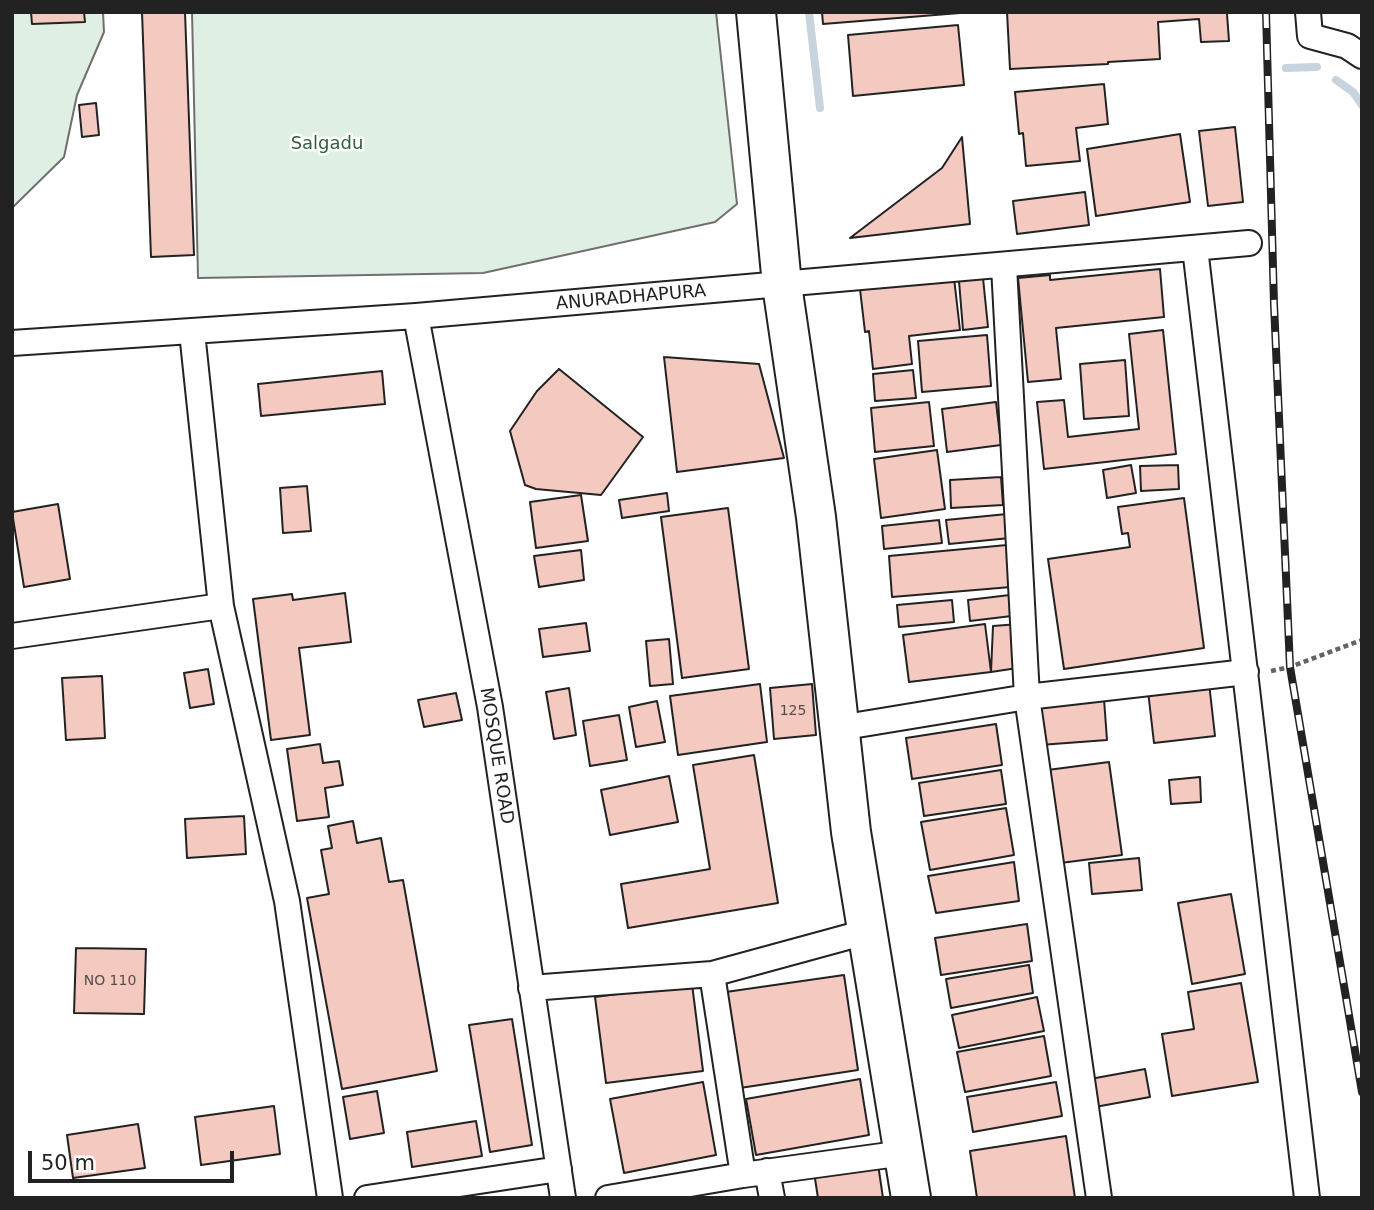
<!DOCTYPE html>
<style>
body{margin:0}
#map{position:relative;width:1374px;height:1210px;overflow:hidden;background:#fff;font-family:"DejaVu Sans",sans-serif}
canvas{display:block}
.frame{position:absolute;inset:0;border:14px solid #222;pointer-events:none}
.scale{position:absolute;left:28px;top:1151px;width:206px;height:32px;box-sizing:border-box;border:4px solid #222;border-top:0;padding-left:9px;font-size:21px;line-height:24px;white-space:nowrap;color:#222;-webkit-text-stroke:5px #fff;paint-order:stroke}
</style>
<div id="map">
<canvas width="1374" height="1210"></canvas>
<div class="frame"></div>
<div class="scale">50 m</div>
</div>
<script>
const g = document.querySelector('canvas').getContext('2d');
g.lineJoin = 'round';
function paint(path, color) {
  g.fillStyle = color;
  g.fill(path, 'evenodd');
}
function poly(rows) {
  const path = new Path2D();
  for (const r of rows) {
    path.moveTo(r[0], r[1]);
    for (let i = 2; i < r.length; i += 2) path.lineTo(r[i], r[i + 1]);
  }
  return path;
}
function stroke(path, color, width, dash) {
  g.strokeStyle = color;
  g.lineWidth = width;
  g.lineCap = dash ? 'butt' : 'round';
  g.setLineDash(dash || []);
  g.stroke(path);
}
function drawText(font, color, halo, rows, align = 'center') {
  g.font = font + ' "DejaVu Sans",sans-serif';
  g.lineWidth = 5;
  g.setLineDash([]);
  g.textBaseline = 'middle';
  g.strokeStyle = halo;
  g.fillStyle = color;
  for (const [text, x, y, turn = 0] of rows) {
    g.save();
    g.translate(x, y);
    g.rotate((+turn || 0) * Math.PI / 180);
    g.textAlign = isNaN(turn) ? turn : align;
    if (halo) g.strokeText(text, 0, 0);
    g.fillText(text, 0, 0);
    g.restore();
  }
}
const green = poly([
 [12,12,103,12,104,32,77,95,64,157,12,208,12,12],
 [192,12,716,12,737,204,715,222,483,273,198,278,192,12]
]);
const stream = poly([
 [809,12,820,108],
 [1286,68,1317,67],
 [1336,80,1353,92,1362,105]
]);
const building = poly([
 [31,12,84,12,85,22,32,24,31,12],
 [142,12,185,12,194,255,151,257,142,12],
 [822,12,960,12,960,13,823,24,822,12],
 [1007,12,1229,12,1227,14,1229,41,1201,42,1199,19,1158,22,1160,59,1108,62,1108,64,1010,69,1007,12],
 [958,25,964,85,853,96,848,35,958,25],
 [1104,84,1108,124,1076,128,1080,161,1026,166,1023,133,1019,134,1015,92,1104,84],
 [96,103,99,135,82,137,79,105,96,103],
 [1235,127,1243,202,1208,206,1199,131,1235,127],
 [1180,134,1190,202,1096,216,1087,149,1180,134],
 [962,137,970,224,850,238,942,168,962,137],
 [1085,192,1089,225,1017,234,1013,201,1085,192],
 [1160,269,1164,317,1056,328,1061,379,1028,382,1018,278,1050,275,1050,280,1160,269],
 [954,278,960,330,909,336,912,364,873,369,869,331,865,332,860,289,954,278],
 [983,278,988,327,963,330,959,281,983,278],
 [1163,330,1176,454,1044,469,1037,402,1064,400,1068,437,1139,429,1129,334,1163,330],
 [987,335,991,386,922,392,918,341,987,335],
 [664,357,759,364,784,458,677,472,664,357],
 [1125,360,1129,416,1084,419,1080,364,1125,360],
 [559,369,643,437,601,495,536,489,525,485,510,431,537,391,559,369],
 [913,370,916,398,875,401,873,374,913,370],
 [382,371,385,404,261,416,258,384,382,371],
 [929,402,934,446,875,452,871,408,929,402],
 [996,402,1001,445,947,452,942,409,996,402],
 [937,450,945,509,881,518,874,459,937,450],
 [1131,465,1136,493,1107,498,1103,470,1131,465],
 [1178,465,1179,489,1141,491,1140,466,1178,465],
 [1001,477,1003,505,951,508,950,480,1001,477],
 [307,486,311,531,283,533,280,488,307,486],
 [667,493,669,511,622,518,619,500,667,493],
 [581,495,588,541,536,548,530,502,581,495],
 [1184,498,1204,648,1064,669,1048,559,1130,547,1128,533,1122,534,1118,507,1184,498],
 [58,504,70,579,24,587,12,512,58,504],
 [728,508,749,669,682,678,661,517,728,508],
 [1007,514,1010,538,949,544,946,520,1007,514],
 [939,520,942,543,884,549,882,526,939,520],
 [1007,545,1011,587,892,597,889,556,1007,545],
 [581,550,584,580,539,587,534,556,581,550],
 [345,593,351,642,299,648,310,735,271,740,253,599,292,594,293,600,345,593],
 [1018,594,1020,615,970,621,968,600,1018,594],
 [952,600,954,622,899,627,897,605,952,600],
 [586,623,590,651,543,657,539,629,586,623],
 [985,624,991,672,909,682,903,635,985,624],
 [1019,624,1024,667,991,672,993,626,1019,624],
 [669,639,673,684,650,686,646,641,669,639],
 [208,669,214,704,190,708,184,673,208,669],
 [102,676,105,738,66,740,62,678,102,676],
 [1209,683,1215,736,1154,743,1148,691,1209,683],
 [760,684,767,742,678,755,670,696,760,684],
 [812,684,816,735,774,739,770,688,812,684],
 [569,688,576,735,554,739,546,692,569,688],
 [456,693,462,720,424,727,418,700,456,693],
 [1104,699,1107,740,1040,745,1038,704,1104,699],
 [657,701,665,742,636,747,629,707,657,701],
 [619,715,627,760,590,766,583,721,619,715],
 [996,724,1002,765,912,779,906,738,996,724],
 [320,744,323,763,339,761,343,785,325,788,329,817,297,821,287,749,320,744],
 [754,755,778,903,628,928,621,884,710,869,693,765,754,755],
 [1109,762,1122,855,1053,864,1040,771,1109,762],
 [1001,770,1006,804,924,816,919,783,1001,770],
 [669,776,678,822,610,835,601,790,669,776],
 [1200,777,1201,802,1171,804,1169,780,1200,777],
 [1006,808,1014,855,930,870,921,822,1006,808],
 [244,816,246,854,187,858,185,819,244,816],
 [353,821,357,843,381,838,389,882,403,880,437,1071,342,1089,307,898,329,894,321,850,332,848,328,826,353,821],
 [1139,858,1142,890,1092,894,1089,863,1139,858],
 [1014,862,1019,901,936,913,928,876,1014,862],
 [1231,894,1245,974,1192,984,1178,903,1231,894],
 [1027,924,1032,961,941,975,935,938,1027,924],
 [76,948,146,949,144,1014,74,1013,76,948],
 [1029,965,1033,993,951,1008,946,979,1029,965],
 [844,975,858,1070,740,1088,726,992,844,975],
 [1241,983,1258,1082,1172,1096,1162,1034,1194,1029,1188,992,1241,983],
 [692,984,703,1071,606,1083,595,997,692,984],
 [1037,997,1044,1031,959,1048,952,1015,1037,997],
 [512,1019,532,1145,490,1152,469,1025,512,1019],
 [1044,1036,1051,1076,965,1092,957,1052,1044,1036],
 [1145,1069,1150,1097,1095,1107,1090,1079,1145,1069],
 [860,1079,869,1135,756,1155,746,1099,860,1079],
 [703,1082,716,1155,624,1173,610,1099,703,1082],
 [1056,1082,1062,1116,973,1132,967,1097,1056,1082],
 [377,1091,384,1133,350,1139,343,1097,377,1091],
 [274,1106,280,1154,201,1165,195,1117,274,1106],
 [476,1121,482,1156,412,1167,407,1132,476,1121],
 [138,1124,145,1168,73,1178,67,1135,138,1124],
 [1066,1136,1075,1198,977,1198,970,1151,1066,1136],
 [878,1164,883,1198,818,1198,814,1172,878,1164]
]);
const path = poly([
 [1271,671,1290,667,1362,640]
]);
const minor = poly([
 [1308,12,1310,36,1347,46,1362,56],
 [1195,248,1307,1198],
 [1004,266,1027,697,1099,1198],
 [416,316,490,707,563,1198],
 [192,332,221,606,287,901,330,1198],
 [12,343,416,316,1249,243],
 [12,636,221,606],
 [839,728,1027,697,1246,672],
 [712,974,743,1175],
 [531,988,712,974,866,932],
 [767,1171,772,1198],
 [367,1198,559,1169],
 [608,1198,743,1175,904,1153]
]);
const primary = poly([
 [756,12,782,285,816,517,851,832,911,1198]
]);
const rail = poly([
 [1266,12,1274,304,1290,667,1362,1092]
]);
const numberNames = [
 ["125",793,711],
 ["NO 110",110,981]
];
const parkNames = [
 ["Salgadu",327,144]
];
const streetNames = [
 ["ANURADHAPURA",631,298,-5],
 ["MOSQUE ROAD",496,756,81]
];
paint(green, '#e0efe3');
stroke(green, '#6f6f6f', 2);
stroke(stream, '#c7d3dd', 8);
paint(building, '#f3c9c0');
stroke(building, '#222', 2);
stroke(minor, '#222', 28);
stroke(primary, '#222', 42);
stroke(path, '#646464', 4.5, [5, 3.5]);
stroke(minor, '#fff', 24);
stroke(primary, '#fff', 38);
stroke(rail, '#222', 8);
stroke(rail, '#fff', 5, [16]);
drawText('14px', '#564c4a', null, numberNames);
drawText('18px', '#2f5e38', '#fff', parkNames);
drawText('18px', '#222', '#fff', streetNames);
</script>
